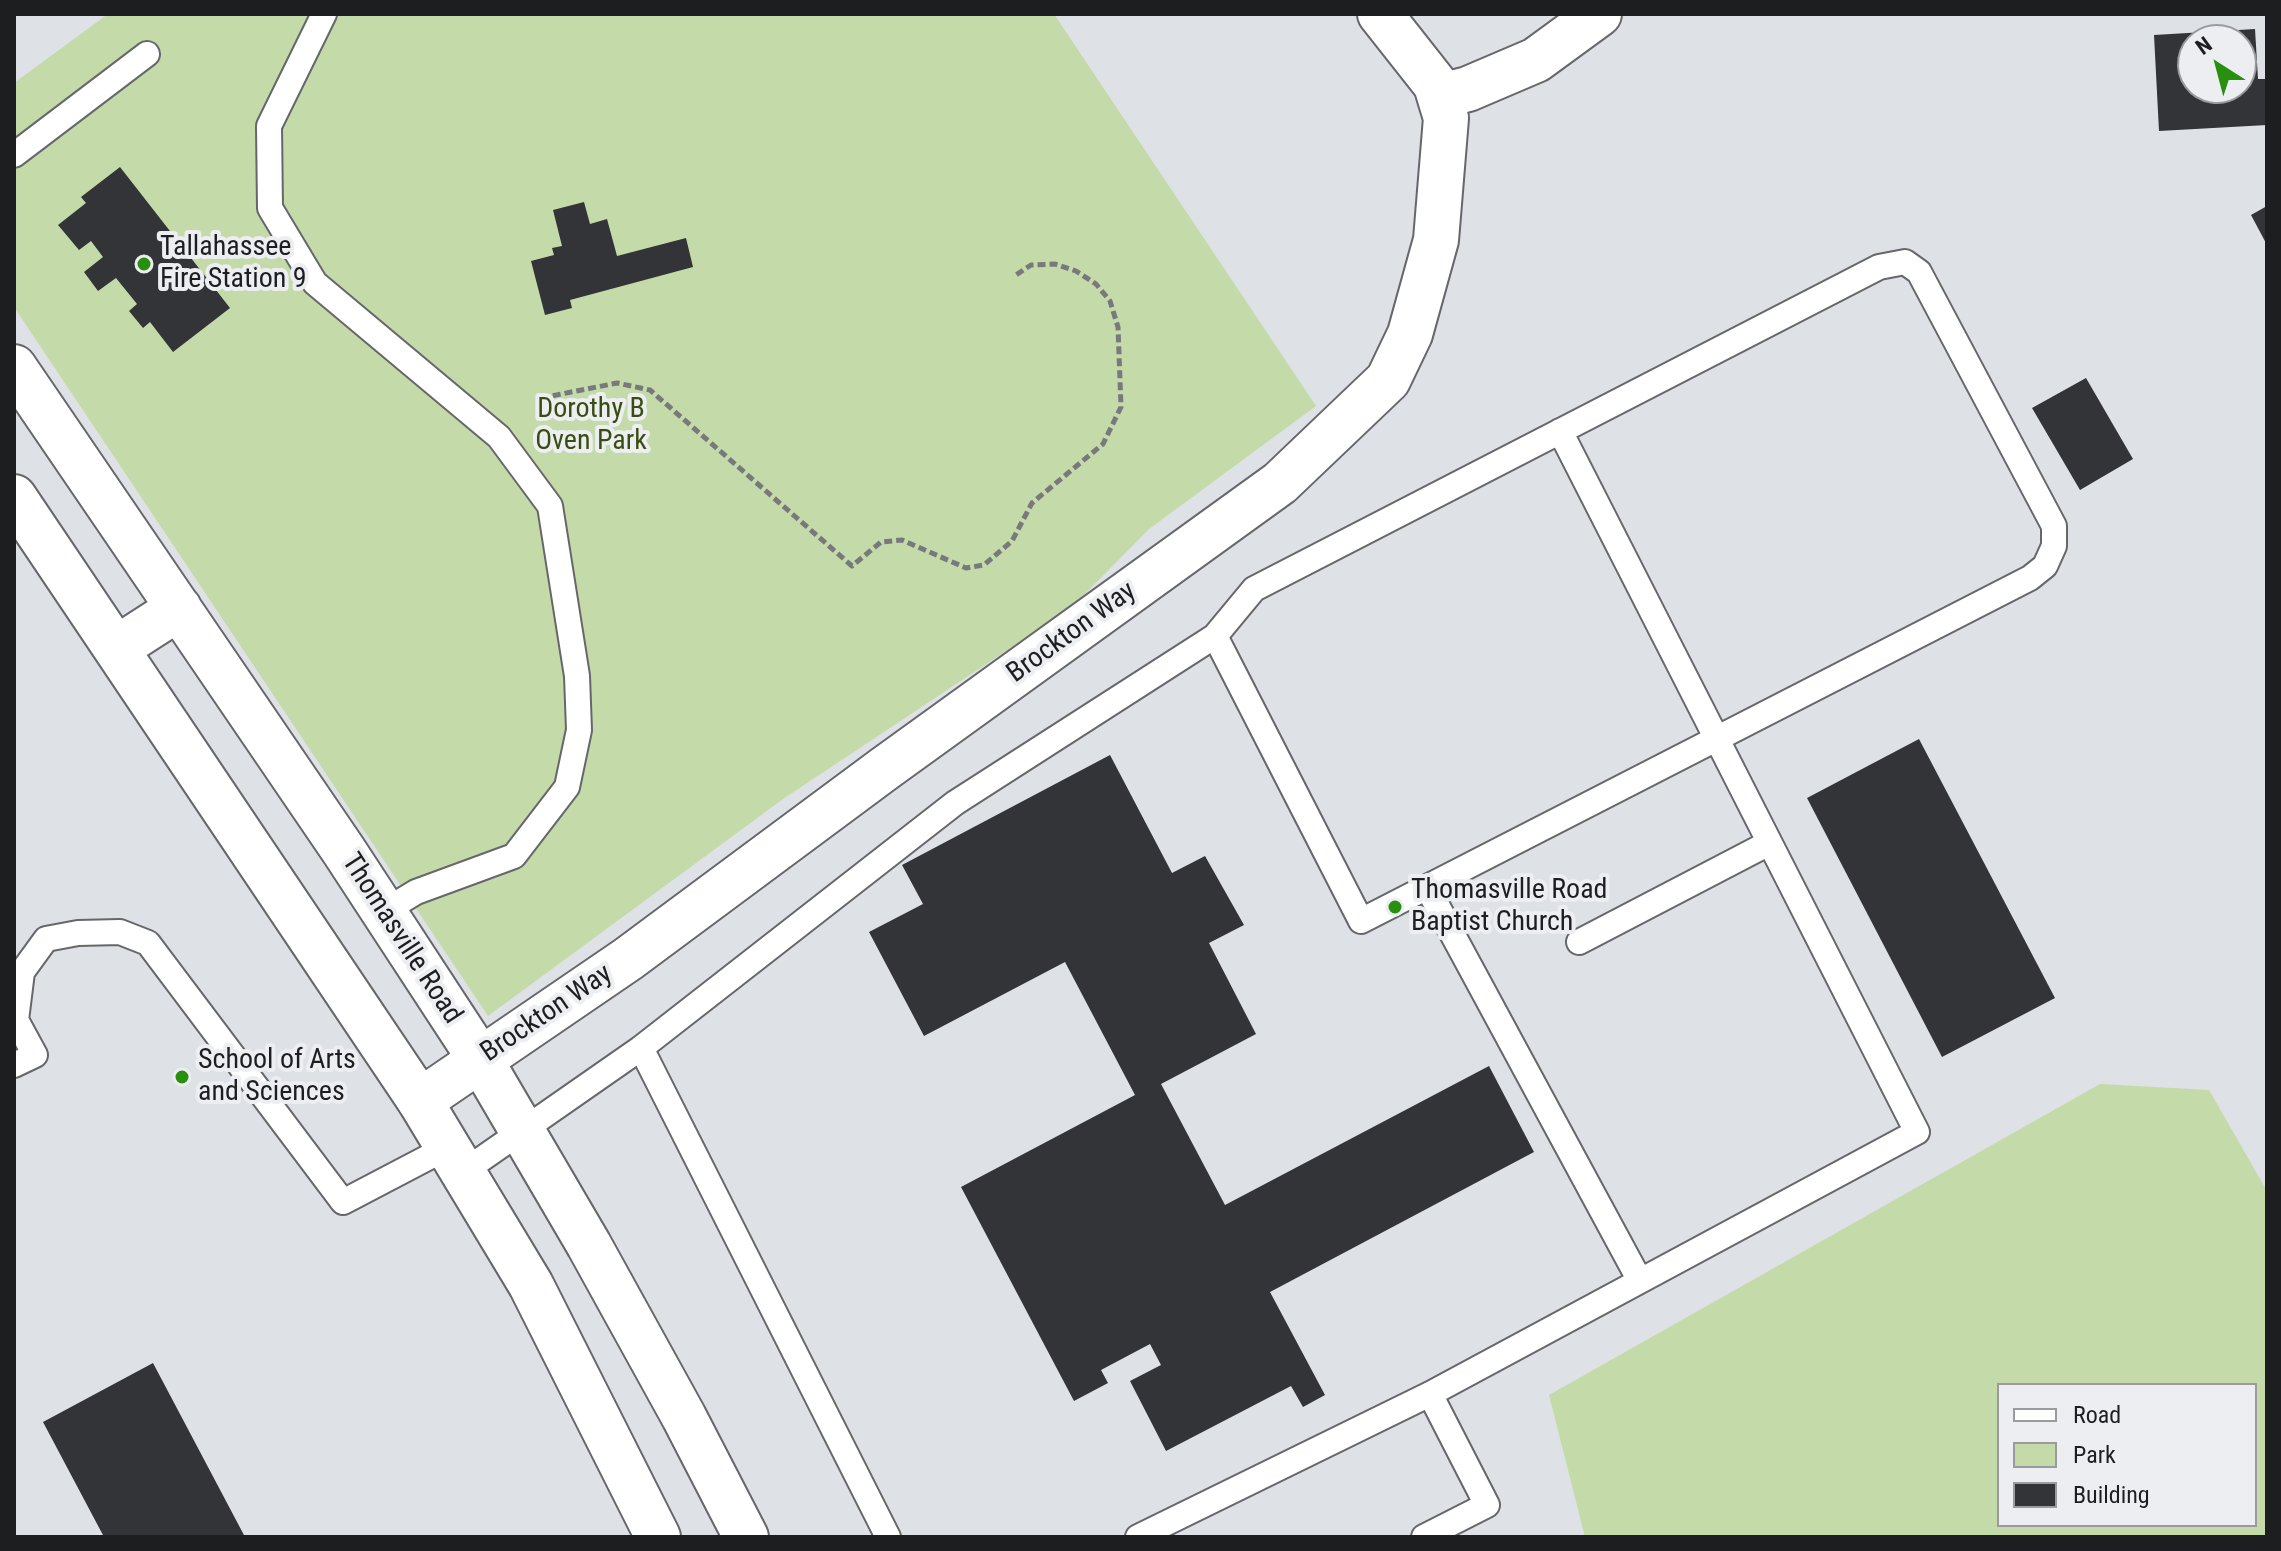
<!DOCTYPE html>
<style>
body{margin:0}
#map{position:relative;width:2281px;height:1551px;overflow:hidden;background:#dee1e5;font-family:"Roboto Condensed",sans-serif}
canvas{display:block}
.frame{position:absolute;inset:0;border:16px solid #1d1e20;pointer-events:none}
.legend{position:absolute;left:1997px;top:1383px;width:260px;height:144px;box-sizing:border-box;background:#eceef2;border:2px solid #999b9e;margin:0;padding:10px 14px;list-style:none;font-size:24px;color:#1d1e20}
.legend li{display:flex;align-items:center;gap:16px;height:40px}
.legend b{width:40px;border:2px solid #999b9e}
.north{position:absolute;left:2177px;top:24px;width:80px;height:80px;box-sizing:border-box;background:#eceef2;border:2px solid #999b9e;border-radius:50%;rotate:324deg;font-size:22px;font-weight:700;line-height:32px;text-align:center;color:#1d1e20}
.north::after{content:'';display:block;margin:auto;width:28px;height:36px;background:#298f0f;clip-path:polygon(50% 0,100% 100%,50% 72%,0 100%)}
</style>
<div id="map">
<canvas width="2281" height="1551"></canvas>
<div class="frame"></div>
<ul class="legend">
<li><b style="height:10px;background:#fff"></b>Road</li>
<li><b style="height:22px;background:#c4daa8"></b>Park</li>
<li><b style="height:22px;background:#323437"></b>Building</li>
</ul>
<div class="north">N</div>
</div>
<script>
const g = document.querySelector('canvas').getContext('2d');
g.lineJoin = 'round';
function paint(path, color) {
  g.fillStyle = color;
  g.fill(path, 'evenodd');
}
function poly(rows) {
  const path = new Path2D();
  for (const r of rows) {
    path.moveTo(r[0], r[1]);
    for (let i = 2; i < r.length; i += 2) path.lineTo(r[i], r[i + 1]);
  }
  return path;
}
function stroke(path, color, width, dash) {
  g.strokeStyle = color;
  g.lineWidth = width;
  g.lineCap = dash ? 'butt' : 'round';
  g.setLineDash(dash || []);
  g.stroke(path);
}
function drawText(font, color, halo, rows, align = 'center') {
  g.font = font + ' "Roboto Condensed",sans-serif';
  g.lineWidth = 8;
  g.setLineDash([]);
  g.textBaseline = 'middle';
  g.strokeStyle = halo;
  g.fillStyle = color;
  for (const [text, x, y, turn = 0] of rows) {
    g.save();
    g.translate(x, y);
    g.rotate((+turn || 0) * Math.PI / 180);
    g.textAlign = isNaN(turn) ? turn : align;
    if (halo) g.strokeText(text, 0, 0);
    g.fillText(text, 0, 0);
    g.restore();
  }
}
const green = poly([
 [108,14,1054,14,1316,406,1149,529,1072,607,783,799,488,1016,14,307,14,83],
 [2100,1084,2209,1090,2267,1191,2267,1537,1585,1537,1549,1395],
 [1999,1385,2255,1385,2255,1525,1999,1525]
]);
const building = poly([
 [2255,29,2258,79,2267,79,2267,125,2159,131,2154,35],
 [2193,40,2241,40,2241,88,2193,88],
 [120,167,230,308,173,352,150,322,143,328,129,311,137,304,116,278,98,291,84,272,103,257,91,241,79,250,58,225,86,203,81,197],
 [584,202,590,224,607,219,617,256,686,238,693,267,570,300,572,308,545,315,531,261,554,255,552,248,562,246,553,210],
 [2267,206,2267,245,2251,215],
 [2086,378,2133,459,2080,490,2032,408],
 [1919,739,2055,998,1942,1057,1807,798],
 [1110,755,1172,873,1205,856,1244,925,1209,943,1256,1034,1161,1084,1225,1205,1489,1066,1534,1152,1270,1292,1325,1395,1303,1407,1291,1386,1166,1451,1130,1381,1161,1365,1150,1344,1101,1370,1108,1383,1074,1401,961,1187,1135,1095,1065,962,924,1036,869,932,923,904,902,865],
 [153,1363,245,1537,104,1537,43,1422]
]);
const path = poly([
 [541,398,617,383,650,390,852,566,881,542,902,540,966,568,984,565,1012,541,1032,503,1103,444,1121,407,1118,327,1110,301,1096,284,1076,271,1055,264,1031,265,1016,275]
]);
const service = poly([
 [324,14,269,126,270,208,315,283,499,437,550,506,577,676,579,730,567,787,514,856,416,892,383,912],
 [14,155,147,54],
 [1427,887,1640,1281],
 [1579,942,1769,843],
 [641,1048,888,1537],
 [14,1065,35,1055,16,1020,22,972,46,939,78,933,120,932,148,943,343,1202,448,1147],
 [463,1172,641,1048,955,803,1215,636,1254,589,1879,267,1905,262,1919,272,2054,526,2054,546,2045,566,2030,578,1361,921,1215,636],
 [1138,1537,1430,1394,1917,1132,1560,431],
 [1424,1537,1487,1505,1430,1394]
]);
const minor = poly([
 [1441,96,1468,89,1536,60,1599,14],
 [420,1101,628,959,884,769,1280,483,1388,380,1410,334,1436,240,1446,118,1436,85,1380,14]
]);
const primary = poly([
 [14,367,344,851,480,1059,589,1245,684,1417,746,1537],
 [14,497,420,1101,531,1285,658,1537],
 [117,648,179,608]
]);
const markers = [
 [144,264,8,"#298f0f"],
 [1395,907,8,"#298f0f"],
 [182,1077,8,"#298f0f"]
];
const poiNames = [
 ["Tallahassee",160,248],
 ["Fire Station 9",160,280],
 ["Thomasville Road",1411,891],
 ["Baptist Church",1411,923],
 ["School of Arts",198,1061],
 ["and Sciences",198,1093]
];
const parkNames = [
 ["Dorothy B",591,410],
 ["Oven Park",591,442]
];
const streetNames = [
 ["Brockton Way",1072,633,-36],
 ["Thomasville Road",401,939,57],
 ["Brockton Way",547,1014,-34]
];
paint(green, '#c4daa8');
paint(building, '#323437');
stroke(service, '#65676b', 28);
stroke(minor, '#65676b', 48);
stroke(primary, '#65676b', 48);
stroke(path, '#77797c', 5, [8, 4]);
stroke(service, '#fff', 24);
stroke(minor, '#fff', 44);
stroke(primary, '#fff', 44);
for (const [x, y, r, color] of markers) {
  const dot = new Path2D();
  dot.arc(x, y, r, 0, 2 * Math.PI);
  g.fillStyle = color;
  g.fill(dot);
  stroke(dot, '#eceef2', 3);
}
drawText('28px', '#1d1e20', '#eceef2', poiNames, 'left');
drawText('28px', '#384e0e', '#eceef2', parkNames);
drawText('28px', '#1d1e20', '#eceef2', streetNames);
</script>
